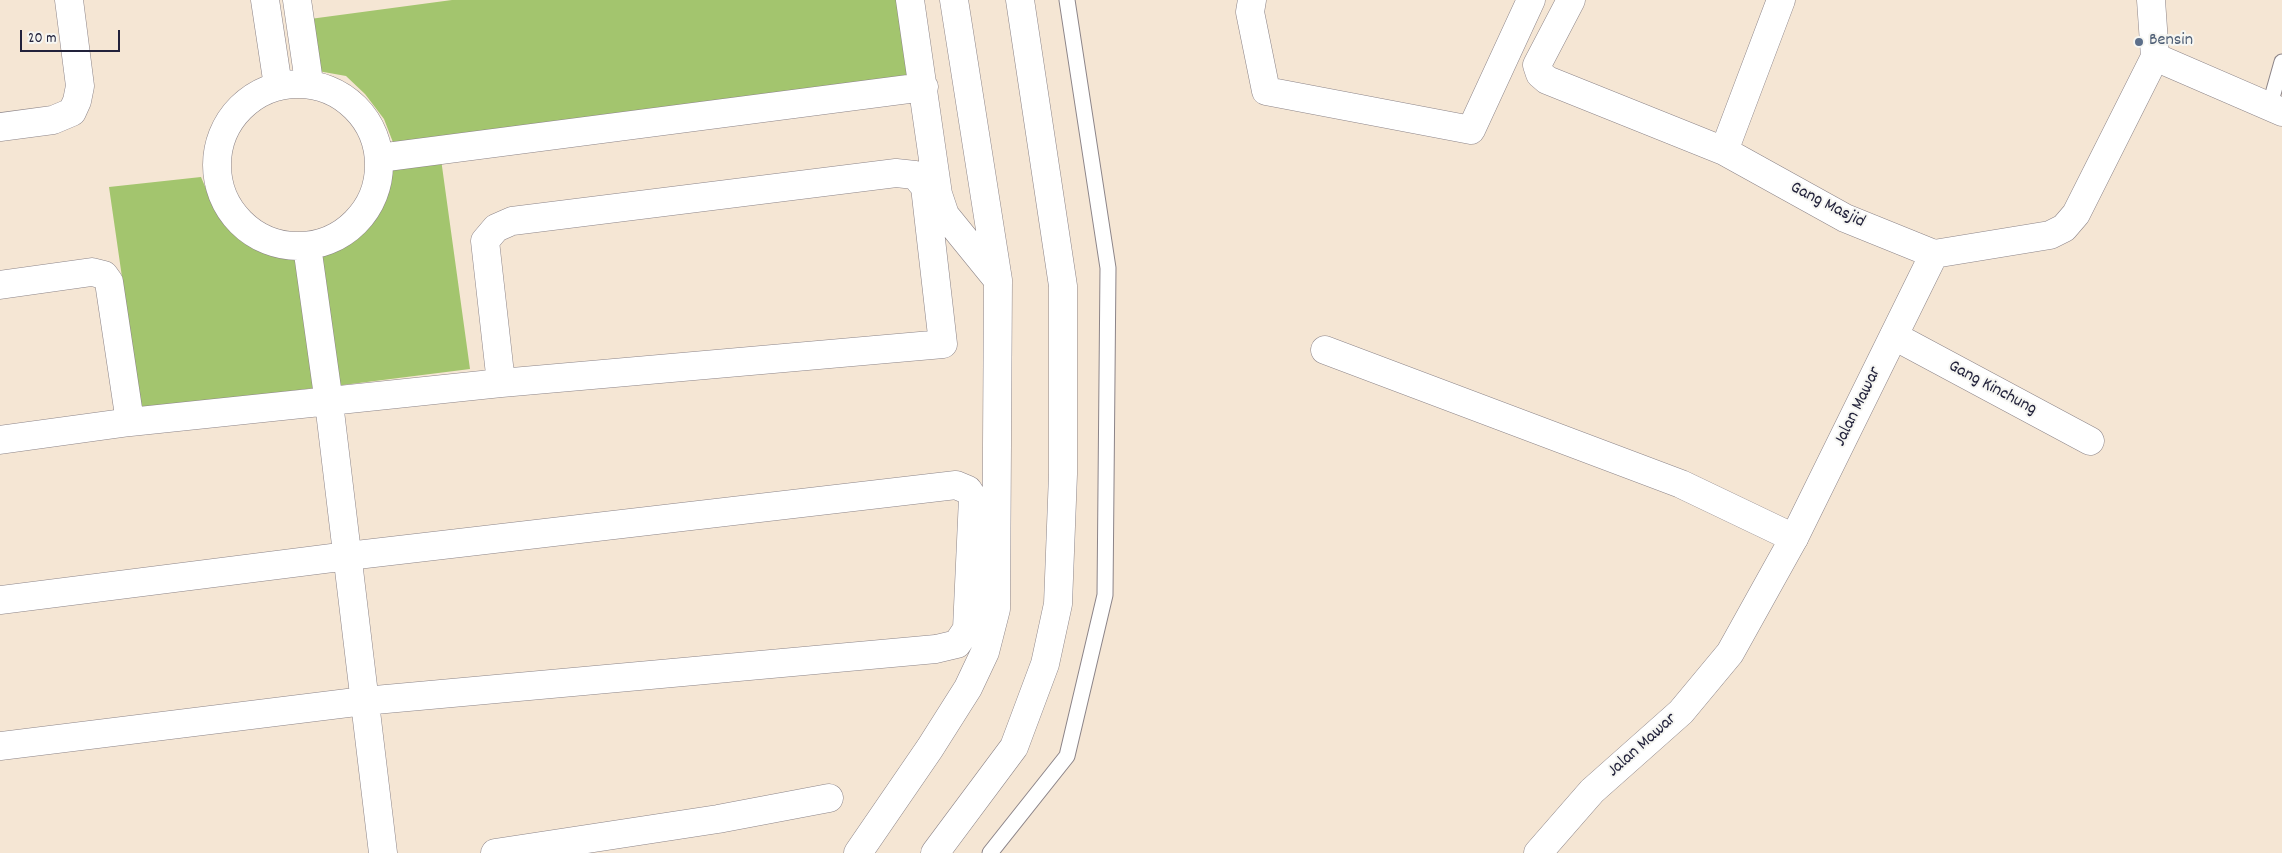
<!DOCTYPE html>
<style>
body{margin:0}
#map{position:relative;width:2282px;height:853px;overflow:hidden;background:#f5e6d4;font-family:Dekko,sans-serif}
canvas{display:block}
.scale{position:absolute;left:20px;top:30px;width:100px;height:22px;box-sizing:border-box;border:2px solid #22223b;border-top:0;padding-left:6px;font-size:15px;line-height:18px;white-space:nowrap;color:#22223b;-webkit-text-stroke:4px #f6f6f2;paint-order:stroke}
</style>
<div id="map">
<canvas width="2282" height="853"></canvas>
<div class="scale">20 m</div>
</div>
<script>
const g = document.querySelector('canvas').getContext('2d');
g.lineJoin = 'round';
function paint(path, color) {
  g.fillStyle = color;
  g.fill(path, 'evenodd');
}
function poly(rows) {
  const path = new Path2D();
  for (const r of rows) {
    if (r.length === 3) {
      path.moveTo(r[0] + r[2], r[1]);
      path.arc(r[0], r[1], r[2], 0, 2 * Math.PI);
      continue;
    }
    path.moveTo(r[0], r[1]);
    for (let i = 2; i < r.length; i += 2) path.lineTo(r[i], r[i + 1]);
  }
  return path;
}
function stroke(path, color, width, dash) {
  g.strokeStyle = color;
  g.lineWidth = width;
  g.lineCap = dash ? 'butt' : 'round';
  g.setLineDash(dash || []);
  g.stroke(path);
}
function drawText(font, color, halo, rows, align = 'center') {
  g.font = font + ' Dekko,sans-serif';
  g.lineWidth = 4;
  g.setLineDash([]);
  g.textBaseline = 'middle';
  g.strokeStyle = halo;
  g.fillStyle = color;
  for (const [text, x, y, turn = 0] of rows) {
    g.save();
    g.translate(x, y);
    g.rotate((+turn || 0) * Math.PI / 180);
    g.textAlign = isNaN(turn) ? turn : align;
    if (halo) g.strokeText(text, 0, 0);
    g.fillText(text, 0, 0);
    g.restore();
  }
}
const green = poly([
 [452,0,900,0,913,76,394,145,384,119,365,94,346,76,318,71,295,21],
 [441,159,470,369,335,386,318,255,348,242,371,222,382,197,388,166],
 [201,177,215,210,230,227,255,248,270,254,297,257,315,388,141,409,109,187]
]);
const service = poly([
 [2269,108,2282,62],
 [990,853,1067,756,1105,595,1108,268,1067,0]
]);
const minor = poly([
 [265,0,278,86],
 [297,0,309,82],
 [910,0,938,194,945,215,997,279],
 [1252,0,1250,12,1266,91,1471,130,1531,0],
 [1571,0,1537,65,1540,74,1547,80,1724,151,1845,218,1934,254],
 [2155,57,2282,112],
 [298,165,81],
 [0,127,53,120,72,112,77,101,80,86,69,0],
 [1724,151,1781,0],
 [379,158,924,87],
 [307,246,329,403,383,853],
 [0,285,92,272,104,275,109,282,130,422],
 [1894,336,2090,441],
 [1325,350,1681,484,1794,538],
 [0,440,130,422,501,383,943,344,925,187,915,175,896,173,512,221,496,228,485,241,501,383],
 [0,600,348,556,956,485,968,490,973,498,967,629,957,644,936,649,364,701,0,746],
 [495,853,718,819,829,798],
 [858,853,930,748,968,688,985,652,996,609,998,280,954,0],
 [935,853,1014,747,1045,664,1058,604,1063,474,1063,286,1020,0]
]);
const tertiary = poly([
 [1538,853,1592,791,1681,712,1730,653,1794,538,1934,254,2050,235,2064,228,2076,214,2155,57,2151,0]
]);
const markers = [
 [2139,42,5,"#5c6f8a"]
];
const serviceNames = [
 ["Bensin",2149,42]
];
const streetNames = [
 ["Gang Masjid",1827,206,27],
 ["Gang Kinchung",1992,389,28],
 ["Jalan Mawar",1859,407,-64],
 ["Jalan Mawar",1643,746,-42]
];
paint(green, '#a3c56e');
stroke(service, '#8c8488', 17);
stroke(minor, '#8c8488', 29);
stroke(tertiary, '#8c8488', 29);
stroke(service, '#fff', 15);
stroke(minor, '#fff', 28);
stroke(tertiary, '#fff', 28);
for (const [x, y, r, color] of markers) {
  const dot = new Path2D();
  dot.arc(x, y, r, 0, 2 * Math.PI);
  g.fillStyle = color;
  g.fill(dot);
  stroke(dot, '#f6f6f2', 2);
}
drawText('18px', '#4e5e75', '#f6f6f2', serviceNames, 'left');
drawText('18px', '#22223b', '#f6f6f2', streetNames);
</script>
